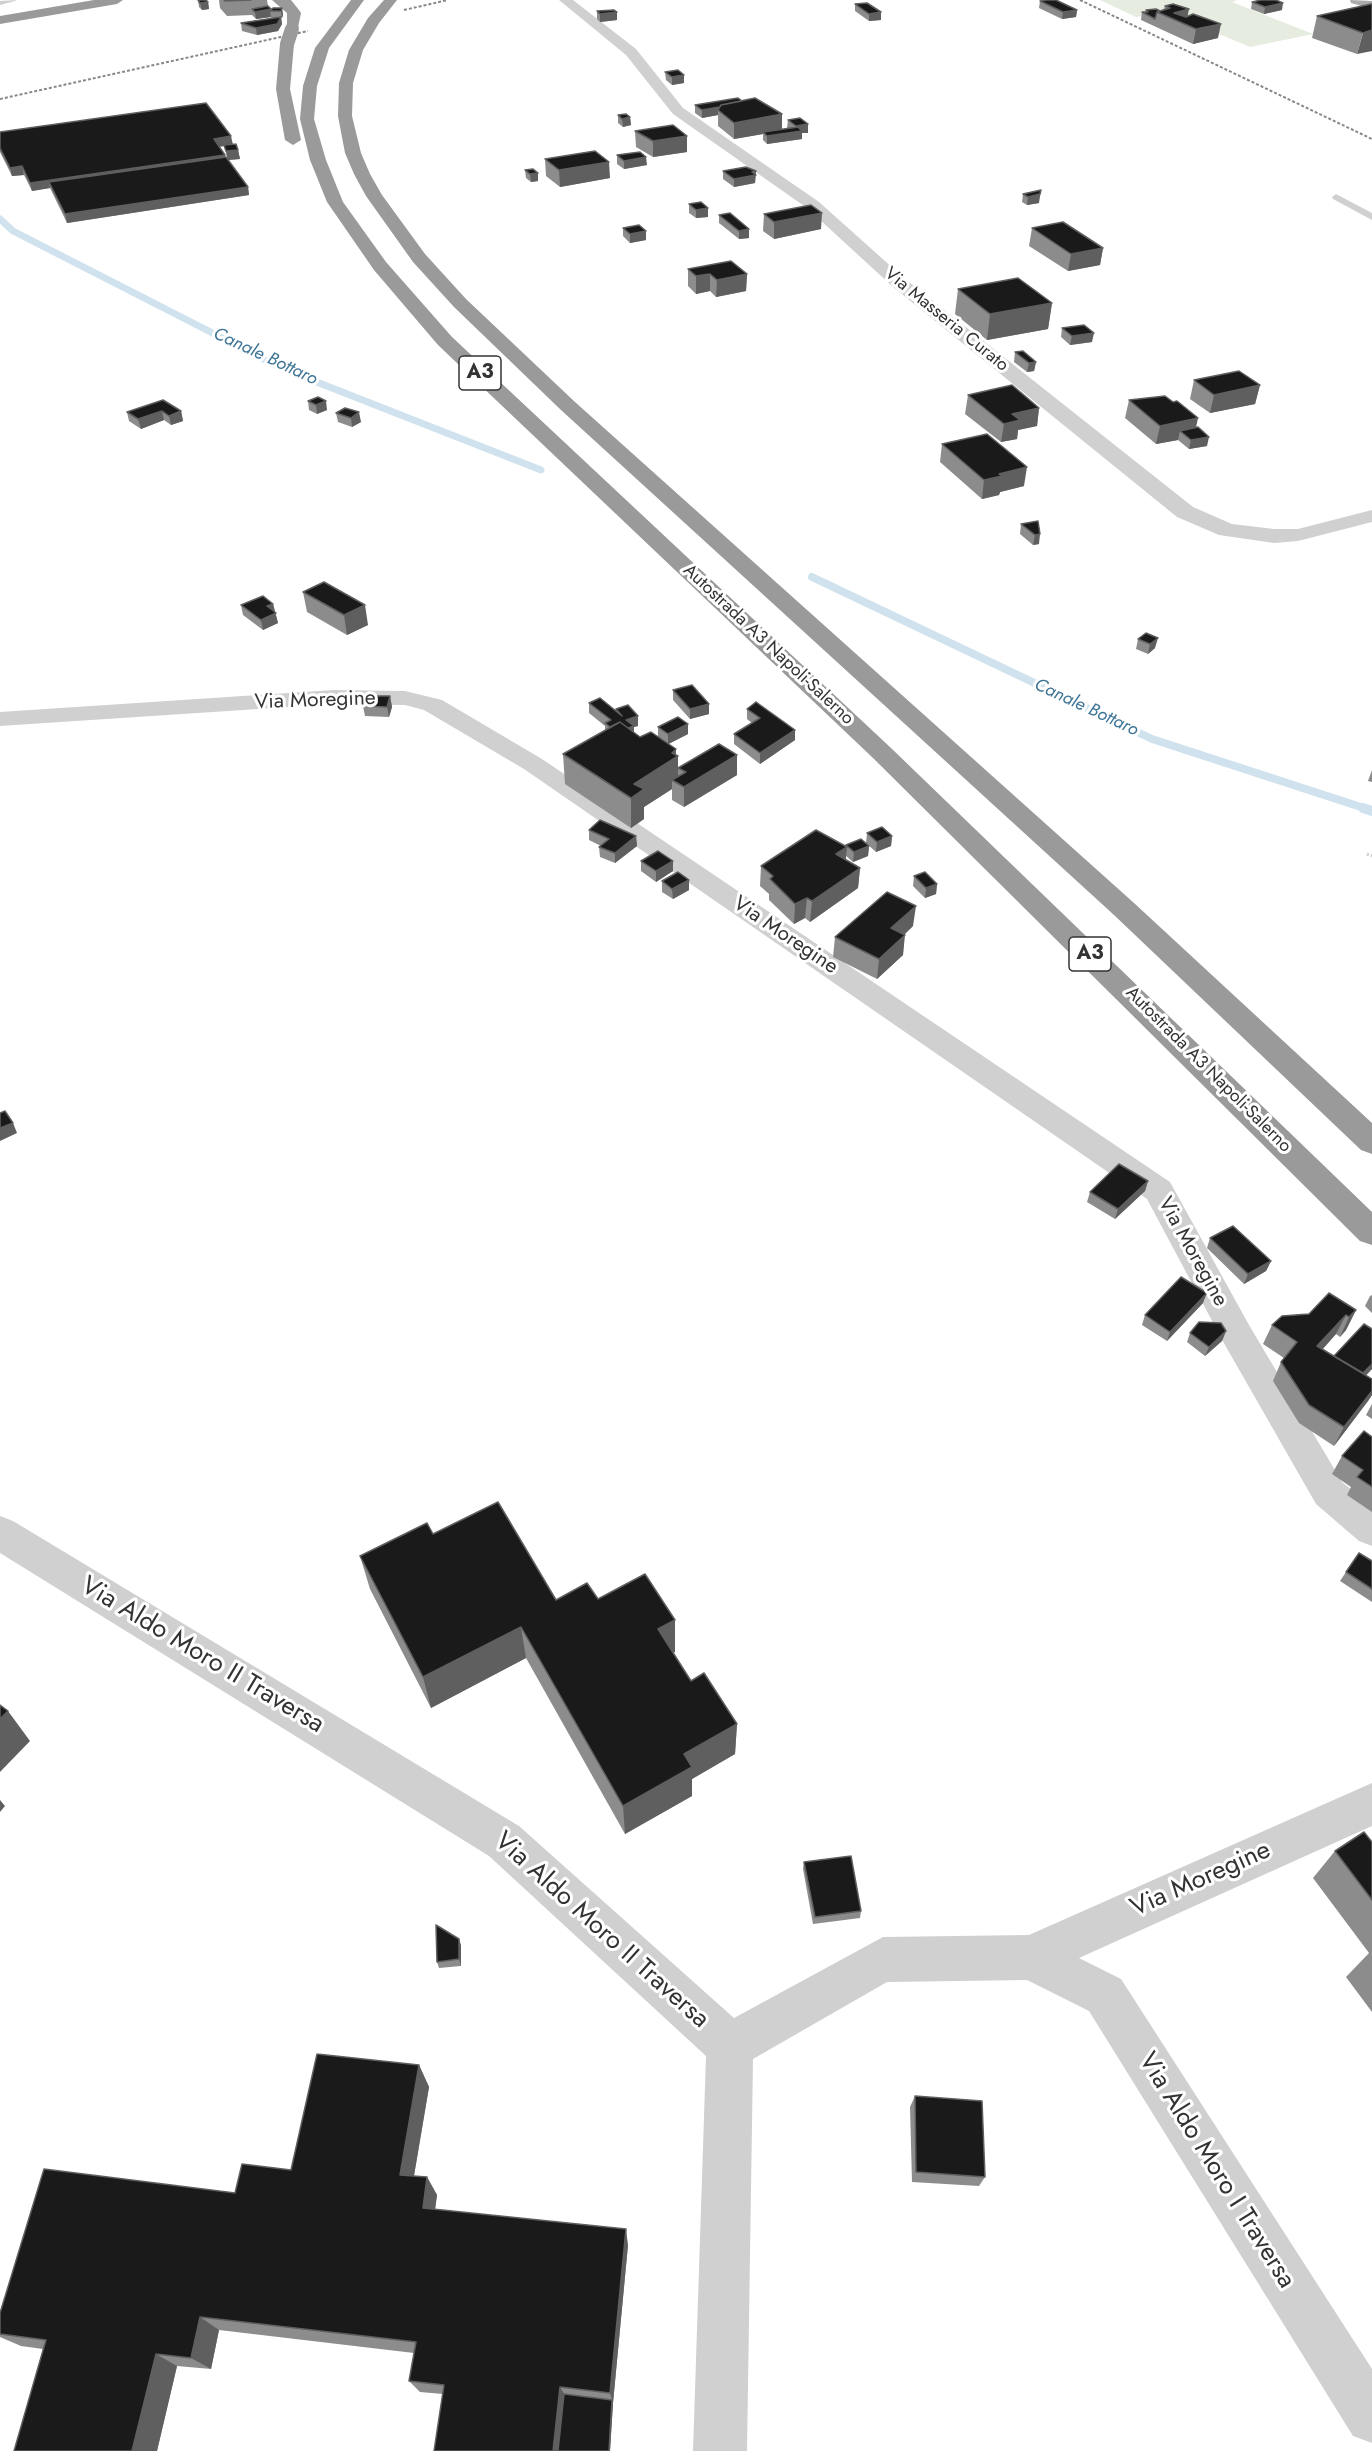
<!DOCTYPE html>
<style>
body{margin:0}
canvas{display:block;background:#fff}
</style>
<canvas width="1372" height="2451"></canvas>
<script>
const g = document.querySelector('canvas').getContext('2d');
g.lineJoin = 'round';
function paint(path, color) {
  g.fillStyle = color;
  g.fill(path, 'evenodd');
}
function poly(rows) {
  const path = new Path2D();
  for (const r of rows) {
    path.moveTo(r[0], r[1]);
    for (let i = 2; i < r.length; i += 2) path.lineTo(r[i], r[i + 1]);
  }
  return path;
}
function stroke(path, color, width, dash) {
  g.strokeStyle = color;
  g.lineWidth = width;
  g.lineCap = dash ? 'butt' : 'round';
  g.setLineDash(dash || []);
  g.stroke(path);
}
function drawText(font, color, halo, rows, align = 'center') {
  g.font = font + ' Jost,sans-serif';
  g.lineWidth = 6;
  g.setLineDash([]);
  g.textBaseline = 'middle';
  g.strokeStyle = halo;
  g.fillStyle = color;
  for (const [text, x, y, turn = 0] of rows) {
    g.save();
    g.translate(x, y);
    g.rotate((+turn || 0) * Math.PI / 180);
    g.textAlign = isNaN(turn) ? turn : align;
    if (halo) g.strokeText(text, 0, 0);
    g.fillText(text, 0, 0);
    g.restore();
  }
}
const green = poly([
 [1100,0,1237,0,1232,2,1313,34,1250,47,1167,12,1136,17]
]);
const streamFar2 = poly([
 [0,219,13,231,281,368,541,470]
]);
const streamFar1 = poly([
 [812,577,1152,739,1367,809]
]);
const stream = poly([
 [1363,808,1372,811]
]);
const path = poly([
 [1367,854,1372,856]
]);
const service = poly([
 [17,0,15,1,0,5,0,1,17,0],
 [1336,194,1372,213,1372,220,1333,199,1332,197,1336,194]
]);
const minor = poly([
 [559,0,573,0,636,49,683,108,819,202,904,278,1193,507,1232,524,1274,529,1298,529,1372,510,1372,522,1298,541,1274,543,1219,535,1177,517,892,286,807,208,673,114,626,55,559,0],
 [334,690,405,691,442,700,542,759,1170,1182,1249,1325,1342,1482,1372,1506,1372,1546,1359,1541,1316,1504,1225,1345,1147,1199,524,769,424,710,405,705,334,704,0,726,0,712,334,690],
 [0,1516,13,1521,519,1826,734,2018,883,1937,1029,1935,1372,1783,1372,1826,1079,1958,1121,1979,1372,2369,1372,2443,1353,2436,1089,2011,1027,1980,887,1982,753,2059,747,2451,693,2451,706,2056,489,1856,0,1553,0,1516]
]);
const primary = poly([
 [1350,0,1372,1,1372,9,1351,3,1350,0]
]);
const motorway = poly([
 [94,0,123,0,117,4,0,24,0,16,94,0],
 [272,0,291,0,299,10,301,13,297,32,287,32,287,13,272,0],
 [351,0,364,0,329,48,317,86,314,119,326,160,343,202,386,262,452,337,891,748,1372,1212,1372,1245,1360,1241,873,758,438,345,374,270,327,202,310,160,300,119,303,86,315,48,351,0],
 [384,0,397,0,379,23,363,50,353,83,352,116,361,153,370,174,382,195,425,254,466,299,575,402,1134,903,1372,1123,1372,1154,1361,1150,1114,915,561,410,454,307,413,262,366,196,354,174,345,153,338,116,339,83,349,50,368,18,384,0],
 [287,40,294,44,290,89,301,140,293,145,285,140,276,89,280,44,287,40]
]);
const rail = poly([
 [1080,0,1372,139],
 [404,10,448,0],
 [0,99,308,31]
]);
const motorwayBridge = poly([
 [287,44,292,29]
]);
const wall = poly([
 [198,0,208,2,209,9,202,10,199,7],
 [219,0,267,0,268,6,271,10,282,8,283,15,282,18,281,18,282,24,278,31,257,35,242,31,241,23,271,18,271,17,256,19,252,15,227,16,220,8],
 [1040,1,1077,10,1076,17,1062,19,1039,8],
 [1252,2,1282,10,1264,14,1251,9],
 [855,4,881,20,869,21,855,11],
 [1371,4,1357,54,1312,38,1317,16],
 [1165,6,1188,16,1218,38,1193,44,1141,20,1142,12,1145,12,1146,10,1160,11,1164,9],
 [597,11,617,12,617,20,600,22,597,19],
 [665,72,684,83,672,85,666,80],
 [738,98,782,129,787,128,788,120,808,124,808,133,802,133,802,139,767,144,763,140,763,134,734,139,718,126,718,115,702,118,695,113,695,105],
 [618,115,630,117,631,125,623,127,618,123],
 [635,131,687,136,687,152,653,157,636,147],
 [0,132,233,144,238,150,240,159,228,160,248,187,249,195,67,223,50,188,32,191,24,175,12,176,0,152],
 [224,146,226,153,227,158,226,157,219,147],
 [617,155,647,165,624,169,617,164],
 [545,159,610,178,560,187,546,176],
 [525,170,538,173,538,181,531,182,526,178],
 [723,171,756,171,755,183,734,187,723,179],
 [1023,194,1039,203,1027,205,1022,202],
 [689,204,708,217,696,218,689,213],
 [764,214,821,229,774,239,763,231],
 [719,215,749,229,749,238,739,239,719,223],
 [623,228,646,240,630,243,623,236],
 [1032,228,1103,248,1100,265,1068,271,1029,246],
 [688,269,747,274,746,291,716,297,710,291,696,294,688,286],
 [958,289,1052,303,1048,329,987,340,955,314],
 [1062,328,1092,342,1070,345,1061,337],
 [1015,352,1036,362,1034,371,1027,372,1014,362],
 [1194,380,1260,385,1255,404,1210,413,1190,399],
 [968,395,1039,408,1037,426,1018,430,1017,439,1001,442,965,414],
 [1129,400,1196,427,1207,446,1189,449,1178,440,1156,444,1125,418],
 [308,401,327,410,317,414,309,410],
 [345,408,361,422,352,427,338,422,336,413],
 [181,411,183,421,171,425,164,420,141,429,129,421,127,412],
 [942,444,1024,486,1000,492,999,495,982,499,940,462],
 [1038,521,1039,544,1033,545,1020,534,1021,524],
 [303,592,368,625,347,635,307,612],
 [273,604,278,623,263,630,243,615,241,605],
 [1146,633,1155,648,1148,654,1136,649,1138,639],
 [673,690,709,704,709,714,690,719,673,700],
 [390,696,392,707,389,717,365,716,363,706],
 [589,703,616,712,616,709,638,716,638,726,634,727,634,733,640,737,658,736,658,727,688,734,669,744,676,755,678,756,678,768,737,775,684,807,672,800,672,789,644,807,644,819,631,828,565,784,563,754,605,730,605,726,589,713],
 [747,709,795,740,760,764,734,744,734,734,752,723,747,719],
 [1372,770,1372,782,1368,781],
 [589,830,636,836,637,846,615,863,600,857,599,847,601,846,589,840],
 [867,833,892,836,891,846,876,852,866,843],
 [846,845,869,846,868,856,853,862,846,856,846,860,860,868,858,888,810,922,805,918,794,924,769,900,769,894,760,886,761,866,846,847],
 [641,861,673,861,673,871,656,882,641,871],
 [914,876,937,884,936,894,925,898,913,886],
 [662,881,689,890,673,899,662,892],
 [913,926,904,935,903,955,877,979,833,957,835,937],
 [1148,1181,1145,1191,1115,1219,1087,1202,1090,1192],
 [1210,1238,1271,1261,1266,1271,1244,1284,1207,1248],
 [1372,1295,1372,1313,1365,1306,1370,1296],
 [1203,1303,1167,1341,1142,1325,1145,1315],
 [1356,1310,1346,1330,1340,1337,1336,1334,1323,1349,1334,1356,1372,1329,1372,1369,1366,1375,1372,1379,1372,1395,1368,1401,1334,1446,1299,1423,1273,1381,1281,1362,1284,1358,1263,1344,1272,1325],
 [1226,1331,1222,1341,1205,1356,1187,1342,1190,1333],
 [1372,1404,1372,1419,1366,1415],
 [1372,1437,1372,1512,1347,1495,1351,1487,1332,1474,1342,1456],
 [433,1534,556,1600,598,1599,675,1652,673,1653,691,1681,737,1724,735,1754,692,1779,692,1796,625,1834,526,1658,431,1708,370,1589,360,1556],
 [1372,1561,1372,1602,1340,1581,1346,1572],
 [1372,1842,1372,2012,1346,1977,1369,1953,1313,1878,1335,1851],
 [804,1862,861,1911,860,1918,813,1924,803,1869],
 [461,1945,461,1966,439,1968,437,1962],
 [419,2065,429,2087,414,2176,427,2177,437,2195,435,2209,628,2245,613,2403,610,2451,434,2451,443,2394,420,2392,409,2381,414,2353,219,2330,211,2369,177,2366,157,2451,14,2451,43,2349,21,2346,0,2337,0,2313,235,2193,291,2170],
 [915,2096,985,2177,979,2186,912,2182,910,2107]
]);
const shadedWall = poly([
 [208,2,209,9,202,10,200,3],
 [1283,3,1282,10,1264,14,1265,7],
 [282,8,283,15,282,18,281,11],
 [271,9,270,11,271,17,256,19,255,12],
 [1189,9,1186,24,1174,13],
 [1077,10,1076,17,1062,19,1063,12],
 [617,12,617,20,600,22,600,14],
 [881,12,881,20,869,21,869,14],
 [281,17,282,24,278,31,257,35,256,28],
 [1221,24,1218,38,1193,44,1196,29],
 [1372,30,1372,51,1357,54,1363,33],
 [684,75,684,83,672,85,672,77],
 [745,103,718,110,718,115,702,118,702,110],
 [782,114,782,130,763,132,763,134,734,139,734,123],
 [630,117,631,125,623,127,622,119],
 [808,124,808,133,802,133,802,139,767,144,767,136,796,131,796,126],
 [231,136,233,145,216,147,214,139],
 [687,136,687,152,653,157,653,141],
 [238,150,240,159,228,160,226,151],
 [225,155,227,163,49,182,50,188,32,191,30,183],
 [646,157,647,165,624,169,624,161],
 [609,162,610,178,560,187,559,170],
 [22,166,24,175,12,176,10,168],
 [756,171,755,183,734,187,734,179],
 [538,173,538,181,531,182,530,174],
 [248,187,249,195,67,223,65,214],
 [1041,190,1039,203,1027,205,1028,197],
 [708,208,708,217,696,218,696,210],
 [822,213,821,229,774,239,774,222],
 [749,229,749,238,739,239,739,231],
 [646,231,646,240,630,243,630,234],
 [1103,248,1100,265,1068,271,1071,254],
 [710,274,710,291,696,294,696,276],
 [747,274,746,291,716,297,717,280],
 [1052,303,1048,329,987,340,990,314],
 [1094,333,1092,342,1070,345,1072,336],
 [1036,362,1034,371,1027,372,1029,363],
 [1260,385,1255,404,1210,413,1214,395],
 [326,401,327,410,317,414,316,405],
 [1039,408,1037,426,1018,430,1017,439,1001,442,1004,424,1012,414],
 [162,411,164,420,141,429,138,419],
 [181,411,183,421,171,425,169,416],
 [359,412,361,422,352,427,351,418],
 [1198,418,1194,437,1180,431,1178,440,1156,444,1160,426],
 [1209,437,1207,446,1189,449,1191,440],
 [1027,467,1024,486,1000,492,999,495,982,499,984,480,999,474],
 [1040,534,1039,544,1033,545,1035,535],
 [273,604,278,623,263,630,261,620,267,606],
 [365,605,368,625,347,635,344,615],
 [1158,638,1155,648,1148,654,1150,644],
 [390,696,392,707,389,717,387,707],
 [709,704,709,714,690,719,690,709],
 [638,716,638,726,634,727,634,736,617,743,626,720],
 [688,724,688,734,668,744,668,734],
 [795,730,795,740,760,764,760,753],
 [676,749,676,757,678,756,678,784,672,780,672,789,644,807,644,819,631,828,631,798,634,784,672,753],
 [737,755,737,775,684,807,684,787],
 [636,836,637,846,615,863,615,853],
 [892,836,891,846,876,852,877,842],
 [869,846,868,856,853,862,854,852],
 [847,847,845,867,836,854],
 [673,861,673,871,656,882,656,871],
 [860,868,858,888,810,922,812,901],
 [689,880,689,890,673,899,672,889],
 [937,884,936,894,925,898,926,888],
 [807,898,805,918,794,924,795,904],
 [916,906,913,926,889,949,891,928],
 [905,935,903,955,877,979,879,959],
 [13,1123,17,1133,0,1141,0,1128],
 [1148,1181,1145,1191,1115,1219,1118,1209],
 [1271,1261,1266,1271,1244,1284,1248,1274],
 [1207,1293,1203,1303,1167,1341,1170,1332],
 [1356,1310,1346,1330,1340,1337,1349,1317],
 [1346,1315,1336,1334,1308,1365,1317,1346],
 [1226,1331,1222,1341,1205,1356,1209,1347],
 [1372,1364,1372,1369,1351,1391,1356,1381],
 [1372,1391,1372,1395,1368,1401,1334,1446,1344,1427],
 [675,1620,675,1652,659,1660,658,1629],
 [521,1627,526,1658,431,1708,423,1677],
 [8,1711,30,1741,0,1772,0,1719],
 [737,1724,735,1754,692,1779,692,1796,625,1834,623,1806,684,1754],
 [0,1800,5,1806,0,1812],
 [459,1939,461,1945,461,1966,459,1959],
 [419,2065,429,2087,411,2193,400,2175],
 [427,2177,437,2195,433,2225,423,2208],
 [626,2229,628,2245,613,2403,610,2451,609,2451,612,2400,610,2393],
 [200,2317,219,2330,211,2369,191,2358],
 [156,2354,177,2366,157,2451,132,2451],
 [560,2387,566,2397,559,2451,553,2451]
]);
const building = poly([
 [198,0,206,0,208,2,200,3,198,0],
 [224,0,251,0,225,1,224,0],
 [1046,0,1056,0,1077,10,1063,12,1040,1,1046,0],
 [1261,0,1276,0,1283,3,1265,7,1252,2,1261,0],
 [867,3,881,12,869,14,855,4,867,3],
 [1173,4,1189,9,1174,13,1186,17,1193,14,1221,24,1196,29,1157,12,1170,8,1165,6,1173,4],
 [1371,4,1372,4,1372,30,1363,33,1317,16,1371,4],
 [268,6,271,9,255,12,252,9,268,6],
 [273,8,282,8,281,11,270,11,273,8],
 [1156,9,1160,11,1157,12,1155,19,1142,12,1148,12,1146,10,1156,9],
 [614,10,617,12,600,14,597,11,614,10],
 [281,17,277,24,256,28,241,23,281,17],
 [678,70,684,75,672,77,665,72,678,70],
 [738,98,742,101,721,105,720,107,702,110,695,105,738,98],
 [755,98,782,114,734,123,718,110,721,105,755,98],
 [206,103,231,136,214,139,225,155,30,183,22,166,10,168,0,148,0,132,206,103],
 [626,114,630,117,622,119,618,115,626,114],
 [800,118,808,124,796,126,788,120,800,118],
 [673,125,687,136,653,141,635,131,673,125],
 [798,127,802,131,767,136,763,132,798,127],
 [236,144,238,150,226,151,224,145,236,144],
 [595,151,609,162,559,170,545,159,595,151],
 [640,152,646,157,624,161,617,155,640,152],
 [226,157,248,187,65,214,49,182,226,157],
 [746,167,756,171,752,172,756,175,734,179,723,171,746,167],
 [533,169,538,173,530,174,525,170,533,169],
 [1041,190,1040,194,1028,197,1023,194,1041,190],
 [701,202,708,208,696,210,689,204,701,202],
 [811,205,822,213,774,222,764,214,811,205],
 [730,213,749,229,739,231,719,215,730,213],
 [1063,222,1103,248,1071,254,1032,228,1063,222],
 [639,225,646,231,630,234,623,228,639,225],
 [731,261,747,274,717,280,710,274,696,276,688,269,731,261],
 [1018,278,1052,303,990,314,958,289,1018,278],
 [1084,325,1094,333,1072,336,1062,328,1084,325],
 [1023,351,1036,362,1029,363,1015,352,1023,351],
 [1239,371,1260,385,1214,395,1194,380,1239,371],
 [1012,385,1039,408,1012,414,1020,420,1004,424,968,395,1012,385],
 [1165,396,1173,402,1177,401,1198,418,1160,426,1129,400,1165,396],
 [318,397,326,401,316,405,308,401,318,397],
 [163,400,181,411,169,416,162,411,138,419,127,412,163,400],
 [345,408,359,412,351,418,336,413,345,408],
 [1198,427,1209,437,1191,440,1180,431,1198,427],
 [987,434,1027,467,999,474,1002,476,984,480,942,444,987,434],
 [1038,521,1040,534,1035,535,1021,524,1038,521],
 [324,582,365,605,344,615,303,592,324,582],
 [263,596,273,604,267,606,276,613,261,620,241,605,263,596],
 [1146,633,1158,638,1150,644,1138,639,1146,633],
 [692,685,709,704,690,709,673,690,692,685],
 [366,696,390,696,387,707,363,706,366,696],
 [600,698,622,716,616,709,628,705,638,716,626,720,634,726,628,728,620,722,610,727,605,723,611,720,589,703,600,698],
 [756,702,795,730,760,753,734,734,760,718,747,709,756,702],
 [678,717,688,724,668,734,658,727,678,717],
 [620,722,640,737,651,732,676,749,672,753,678,756,634,784,644,789,631,798,563,754,620,722],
 [719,744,737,755,684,787,672,780,686,772,678,768,719,744],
 [600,820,636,836,615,853,599,847,609,839,589,830,600,820],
 [882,827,892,836,877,842,867,833,882,827],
 [816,830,847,847,836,854,860,868,812,901,807,898,795,904,770,879,773,876,761,866,816,830],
 [861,839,869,846,854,852,846,845,861,839],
 [658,851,673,861,656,871,641,861,658,851],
 [678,872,689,880,672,889,662,881,678,872],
 [925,872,937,884,926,888,914,876,925,872],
 [887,892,916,906,891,928,905,935,879,959,835,937,887,892],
 [5,1111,13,1123,0,1128,0,1113,5,1111],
 [1119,1164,1148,1181,1118,1209,1090,1192,1119,1164],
 [1233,1226,1271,1261,1248,1274,1210,1238,1233,1226],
 [1181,1277,1207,1293,1170,1332,1145,1315,1181,1277],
 [1329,1293,1356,1310,1349,1317,1346,1315,1317,1346,1372,1379,1372,1391,1344,1427,1309,1405,1281,1362,1297,1342,1272,1325,1282,1316,1309,1314,1329,1293],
 [1199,1322,1221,1323,1226,1331,1209,1347,1190,1333,1199,1322],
 [1364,1324,1372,1329,1372,1364,1363,1373,1334,1356,1364,1324],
 [1364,1431,1372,1437,1372,1487,1357,1477,1363,1470,1342,1456,1364,1431],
 [498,1502,556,1600,587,1583,598,1599,645,1574,675,1620,658,1629,691,1681,704,1673,737,1724,684,1754,692,1767,623,1806,521,1627,423,1677,360,1556,427,1523,433,1534,498,1502],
 [1359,1553,1372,1561,1372,1589,1346,1572,1359,1553],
 [0,1705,8,1711,0,1719,0,1705],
 [1364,1832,1372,1842,1372,1900,1335,1851,1364,1832],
 [851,1856,861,1911,815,1917,804,1862,851,1856],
 [436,1925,459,1939,459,1959,437,1962,436,1925],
 [317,2054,419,2065,400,2175,427,2177,423,2208,626,2229,610,2393,560,2387,553,2451,434,2451,444,2385,409,2381,416,2342,200,2317,191,2358,156,2354,132,2451,14,2451,46,2340,0,2334,0,2313,44,2169,235,2193,242,2164,291,2170,317,2054],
 [915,2096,982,2101,985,2177,916,2172,915,2096],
 [564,2394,612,2400,609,2451,558,2451,564,2394]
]);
const farStreetnames = [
 ["Via Masseria Curato",946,320,39],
 ["Autostrada A3 Napoli-Salerno",768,645,43],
 ["Autostrada A3 Napoli-Salerno",1208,1070,45]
];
const farWaternames = [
 ["Canale Bottaro",265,357,25],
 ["Canale Bottaro",1086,708,25]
];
const shields = [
 [480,373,42],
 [1090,954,42]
];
const shieldNames = [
 ["A3",480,373],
 ["A3",1090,954]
];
const streetNames = [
 ["Via Moregine",315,701,-2],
 ["Via Moregine",785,936,34],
 ["Via Moregine",1192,1252,61]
];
const nearStreetnames = [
 ["Via Aldo Moro II Traversa",202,1656,31],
 ["Via Moregine",1201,1880,-24],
 ["Via Aldo Moro II Traversa",601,1931,42],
 ["Via Aldo Moro I Traversa",1216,2171,58]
];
paint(green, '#e6ecdf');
stroke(streamFar2, '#cfe2ee', 7);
stroke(streamFar1, '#cfe2ee', 8);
stroke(stream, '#cfe2ee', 10);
stroke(path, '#cdcdcd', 3, [2, 2]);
paint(service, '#d0d0d0');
paint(minor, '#d0d0d0');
paint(primary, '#ababab');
paint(motorway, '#9a9a9a');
stroke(rail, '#888', 2, [3, 2]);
stroke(motorwayBridge, '#9a9a9a', 14);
paint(wall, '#8c8c8c');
paint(shadedWall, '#5f5f5f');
paint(building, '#1a1a1a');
stroke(building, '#5f5f5f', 1.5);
drawText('18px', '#333', '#fff', farStreetnames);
drawText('italic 18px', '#3f7597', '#fff', farWaternames);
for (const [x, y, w] of shields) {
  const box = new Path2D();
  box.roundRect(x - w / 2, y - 17, w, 34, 4.5);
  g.fillStyle = '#fff';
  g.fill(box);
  stroke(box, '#333', 1.5);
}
drawText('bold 20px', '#333', null, shieldNames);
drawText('21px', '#333', '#fff', streetNames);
drawText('26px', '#333', '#fff', nearStreetnames);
</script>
